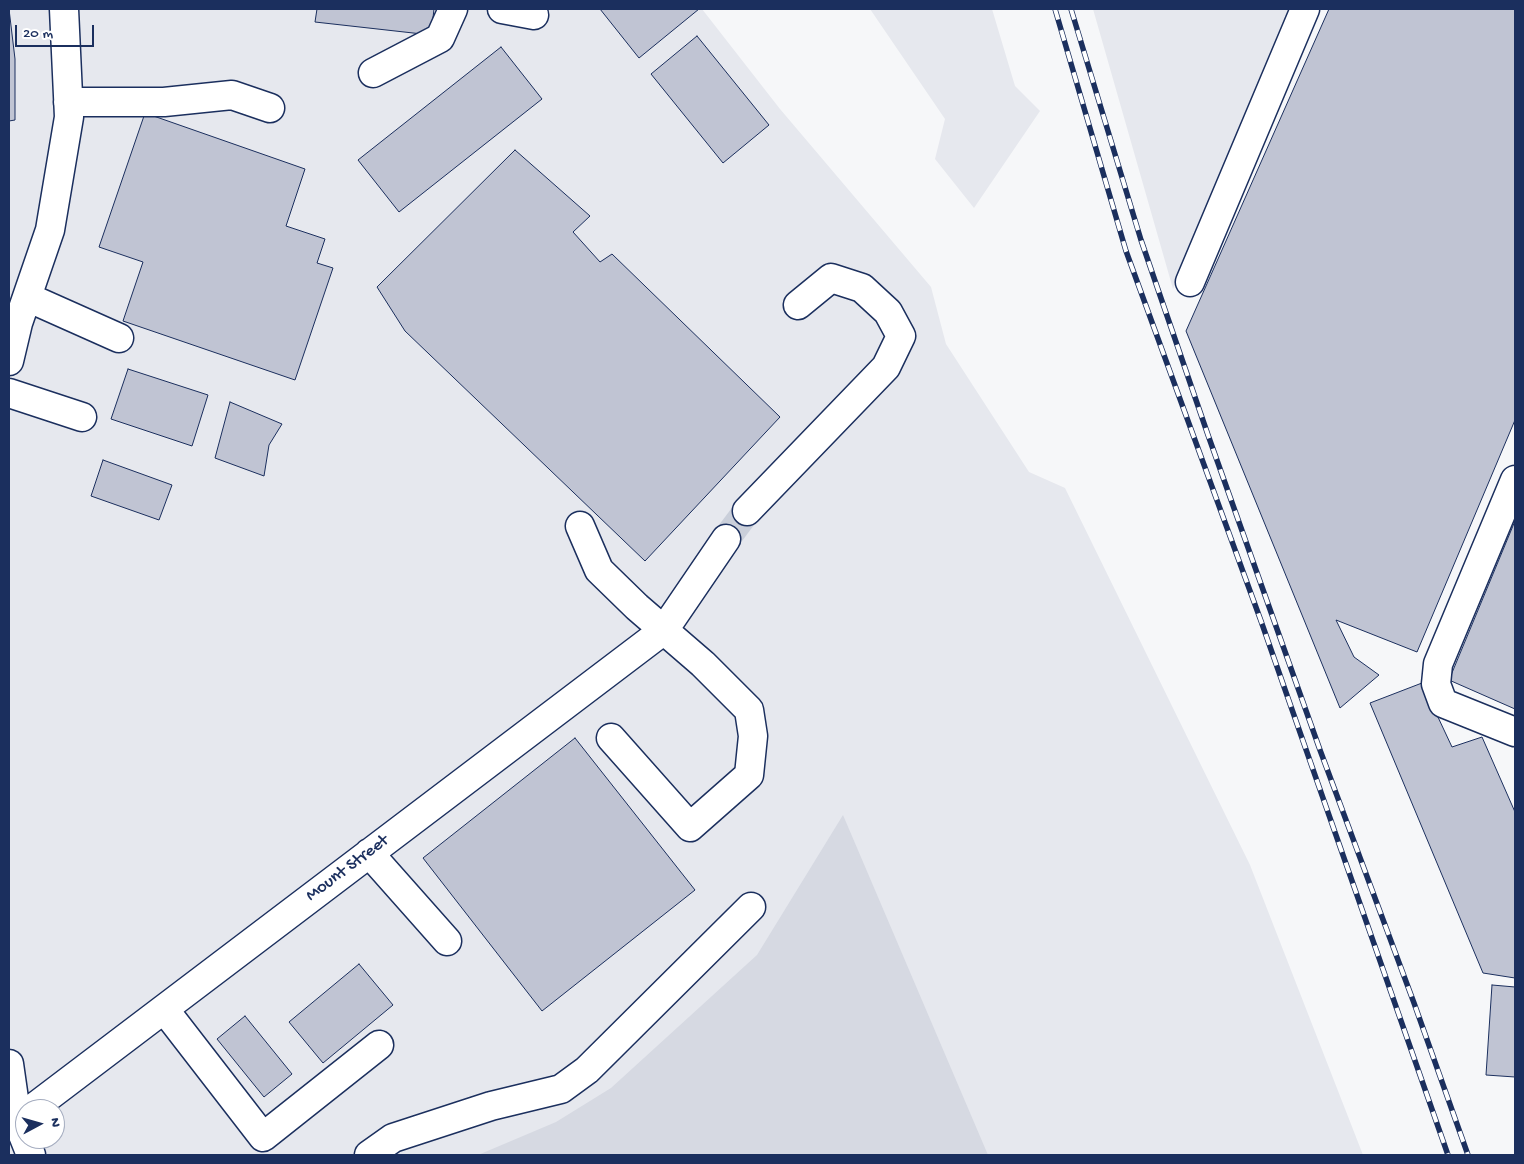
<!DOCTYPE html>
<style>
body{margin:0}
#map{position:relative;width:1524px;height:1164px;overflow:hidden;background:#f6f7f9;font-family:"Gochi Hand",sans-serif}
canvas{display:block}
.frame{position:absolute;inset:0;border:10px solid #1b2f5e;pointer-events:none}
.north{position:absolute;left:15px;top:1099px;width:50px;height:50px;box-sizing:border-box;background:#fff;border:1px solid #a4acbf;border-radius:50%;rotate:84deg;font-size:14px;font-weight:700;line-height:20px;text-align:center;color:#1b2f5e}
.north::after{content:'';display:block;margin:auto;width:18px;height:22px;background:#1b2f5e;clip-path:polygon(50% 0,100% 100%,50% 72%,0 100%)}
.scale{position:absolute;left:15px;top:25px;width:79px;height:22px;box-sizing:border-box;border:2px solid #1b2f5e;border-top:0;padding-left:6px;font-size:15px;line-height:18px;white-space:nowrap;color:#1b2f5e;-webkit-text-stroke:4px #fff;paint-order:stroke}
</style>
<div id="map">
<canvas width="1524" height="1164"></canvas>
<div class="frame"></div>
<div class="north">N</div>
<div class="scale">20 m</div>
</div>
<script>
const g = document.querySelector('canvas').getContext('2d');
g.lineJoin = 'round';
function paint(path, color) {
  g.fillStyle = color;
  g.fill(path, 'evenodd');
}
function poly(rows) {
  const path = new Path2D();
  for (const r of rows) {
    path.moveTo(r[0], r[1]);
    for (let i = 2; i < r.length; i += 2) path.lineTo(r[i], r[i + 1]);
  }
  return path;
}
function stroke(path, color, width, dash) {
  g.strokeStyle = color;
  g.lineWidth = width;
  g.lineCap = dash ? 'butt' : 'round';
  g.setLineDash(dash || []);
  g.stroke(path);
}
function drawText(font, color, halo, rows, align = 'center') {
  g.font = font + ' "Gochi Hand",sans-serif';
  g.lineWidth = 4;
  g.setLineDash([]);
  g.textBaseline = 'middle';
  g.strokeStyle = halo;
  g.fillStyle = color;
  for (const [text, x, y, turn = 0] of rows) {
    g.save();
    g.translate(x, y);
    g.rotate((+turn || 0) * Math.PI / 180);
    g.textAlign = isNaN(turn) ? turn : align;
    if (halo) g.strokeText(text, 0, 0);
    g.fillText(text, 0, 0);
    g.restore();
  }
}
const built = poly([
 [9,9,702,9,780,109,931,287,946,344,1029,472,1065,488,1250,865,1363,1155,9,1155],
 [25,1109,55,1109,55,1139,25,1139],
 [870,9,992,9,1015,86,1040,111,974,208,935,159,945,119],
 [1093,9,1293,9,1173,289]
]);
const green = poly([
 [843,815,988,1155,478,1155,556,1122,611,1088,757,955]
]);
const building = poly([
 [9,9,15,59,15,120,9,121,9,9],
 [317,9,434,9,431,35,315,22,317,9],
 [600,9,699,9,639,58,600,9],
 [1329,9,1515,9,1515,420,1417,652,1336,620,1354,657,1379,675,1340,708,1186,331,1329,9],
 [697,36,769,125,723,163,651,74,697,36],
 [501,47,542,99,399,212,358,160,501,47],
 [145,113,305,169,286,226,325,239,317,263,333,268,295,380,123,321,143,262,99,247,145,113],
 [515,150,590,216,573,232,600,262,612,254,780,417,645,561,405,331,377,287,515,150],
 [128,369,208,395,192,446,111,419,128,369],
 [230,402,282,424,269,445,264,476,215,458,230,402],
 [103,460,172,485,159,520,91,496,103,460],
 [1515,521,1515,709,1449,680,1515,521],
 [1422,683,1452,747,1482,737,1515,812,1515,978,1483,973,1370,703,1422,683],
 [575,738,695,890,542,1011,423,858,575,738],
 [359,964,393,1005,323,1063,289,1022,359,964],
 [1492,985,1515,987,1515,1077,1486,1075,1492,985],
 [245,1016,292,1074,264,1097,217,1039,245,1016]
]);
const minorTunnel = poly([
 [726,539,747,511]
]);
const minor = poly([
 [502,9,534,15],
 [373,73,440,38,453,9],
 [68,102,164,102,232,95,270,108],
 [1190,282,1305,9],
 [27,297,119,338],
 [9,361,18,323,50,230,69,117,64,9],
 [9,393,82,417],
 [1515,480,1438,664,1436,684,1443,703,1515,732],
 [747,511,886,367,901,336,888,312,862,288,831,278,798,305],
 [580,526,599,570,637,607,703,664,749,710,753,736,749,775,690,827,611,738],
 [369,853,447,941],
 [164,1009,263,1137,379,1045],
 [9,1064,17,1120,31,1155],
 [32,1109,664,630,726,539],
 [369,1155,393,1138,491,1106,561,1089,587,1070,751,907]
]);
const rail = poly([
 [1055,9,1126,251,1261,621,1448,1155],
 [1071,9,1141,240,1208,435,1320,750,1414,1003,1468,1155]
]);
const streetNames = [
 ["Mount Street",348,869,-37]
];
paint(built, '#e6e8ee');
paint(green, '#d6d9e2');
paint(building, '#c0c4d3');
stroke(building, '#1b2f5e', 1);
stroke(minorTunnel, '#cacfda', 28, [28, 14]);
stroke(minor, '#1b2f5e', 31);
stroke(minor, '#fff', 28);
stroke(rail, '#1b2f5e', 5.5);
stroke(rail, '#fff', 4, [11]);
drawText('18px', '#1b2f5e', '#fff', streetNames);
</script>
